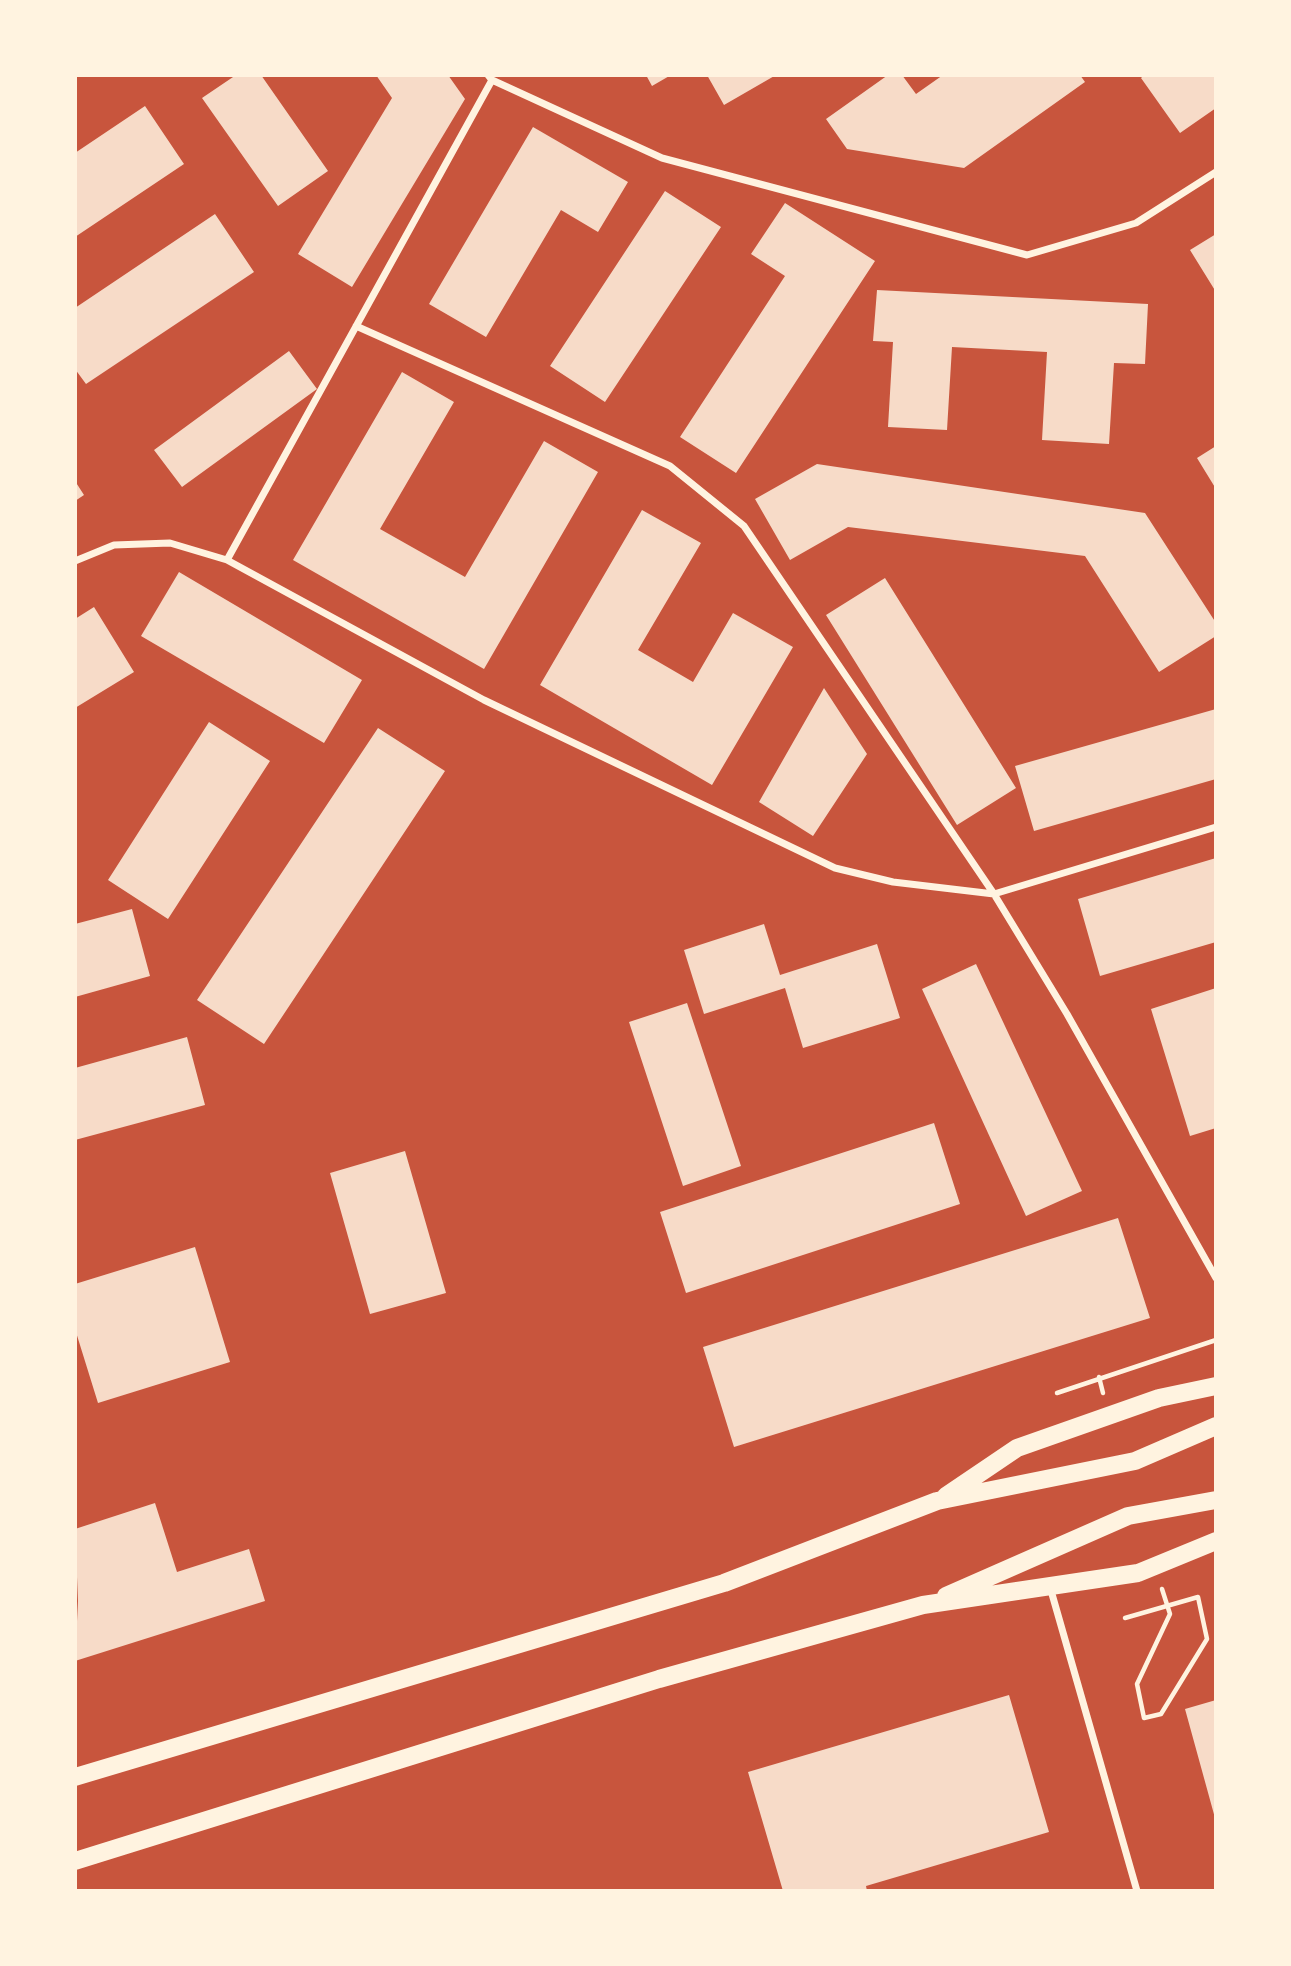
<!DOCTYPE html>
<style>
body{margin:0}
#map{position:relative;width:1291px;height:1966px;overflow:hidden;background:#c8553d;font-family:Figtree,sans-serif}
canvas{display:block}
.frame{position:absolute;inset:0;border:77px solid #fff3e0;pointer-events:none}
</style>
<div id="map">
<canvas width="1291" height="1966"></canvas>
<div class="frame"></div>
</div>
<script>
const g = document.querySelector('canvas').getContext('2d');
g.lineJoin = 'round';
function paint(path, color) {
  g.fillStyle = color;
  g.fill(path, 'evenodd');
}
function poly(rows) {
  const path = new Path2D();
  for (const r of rows) {
    path.moveTo(r[0], r[1]);
    for (let i = 2; i < r.length; i += 2) path.lineTo(r[i], r[i + 1]);
  }
  return path;
}
function stroke(path, color, width, dash) {
  g.strokeStyle = color;
  g.lineWidth = width;
  g.lineCap = dash ? 'butt' : 'round';
  g.setLineDash(dash || []);
  g.stroke(path);
}
const building = poly([
 [236,75,261,75,328,171,278,206,202,98],
 [376,75,448,75,465,99,352,287,298,254,392,98],
 [646,75,671,75,652,86],
 [707,75,776,75,724,105],
 [888,75,902,75,916,94,943,75,1080,75,1085,82,964,168,847,149,826,119],
 [1144,75,1216,75,1216,108,1180,133,1141,78],
 [145,106,184,164,75,237,75,153],
 [533,127,628,182,598,232,561,210,486,337,429,304],
 [665,191,721,227,605,402,550,366],
 [785,203,875,261,736,473,680,437,785,276,751,254],
 [215,214,254,272,86,384,75,369,75,308],
 [1216,234,1216,292,1190,250],
 [877,290,1148,304,1145,364,1114,363,1109,444,1042,440,1047,352,952,347,947,430,888,427,893,342,873,341],
 [289,351,317,389,182,487,154,450],
 [402,372,454,402,380,529,465,577,544,441,598,472,484,669,293,560],
 [1216,446,1216,489,1197,458],
 [817,464,1145,513,1216,623,1216,636,1159,672,1085,556,848,527,790,560,755,499],
 [75,481,84,495,75,501],
 [642,510,701,543,638,650,693,682,733,613,793,647,712,785,540,685],
 [179,572,362,680,324,743,141,636],
 [885,578,1016,788,957,825,826,615],
 [94,607,134,672,75,708,75,619],
 [824,688,867,754,813,836,759,802],
 [1216,709,1216,779,1034,831,1015,766],
 [209,722,270,761,168,919,108,880],
 [378,728,445,771,264,1044,197,1000],
 [1216,858,1216,942,1100,976,1078,899],
 [132,909,150,976,75,997,75,924],
 [764,924,780,975,877,944,900,1018,803,1048,785,988,704,1014,684,950],
 [976,964,1082,1191,1026,1216,922,989],
 [1216,988,1216,1128,1190,1136,1151,1009],
 [687,1003,741,1166,683,1186,629,1022],
 [187,1037,205,1105,75,1140,75,1068],
 [934,1123,960,1204,686,1293,660,1212],
 [405,1151,446,1293,370,1314,330,1173],
 [1118,1218,1150,1318,734,1447,703,1347],
 [195,1247,230,1362,98,1403,75,1329,75,1284],
 [155,1503,177,1572,249,1549,265,1601,75,1661,78,1601,75,1529],
 [1009,1695,1049,1832,866,1886,867,1891,783,1891,748,1772],
 [1216,1700,1216,1818,1215,1818,1185,1709]
]);
const path = poly([
 [1099,1377,1103,1393],
 [1057,1393,1216,1340],
 [1125,1618,1198,1597,1207,1639,1161,1714,1144,1718,1137,1684,1170,1614,1162,1589]
]);
const minor = poly([
 [488,75,492,80,662,158,1027,255,1136,223,1216,172],
 [356,326,670,466,744,526,994,894,1216,827],
 [227,560,492,80],
 [75,561,114,545,170,543,227,560,484,700,835,868,893,882,994,894,1067,1014,1216,1278],
 [1050,1587,1137,1891]
]);
const primary = poly([
 [946,1496,1017,1448,1159,1398,1216,1386],
 [946,1596,1128,1516,1216,1500],
 [75,1777,724,1583,937,1501,1135,1461,1216,1426],
 [75,1861,659,1679,923,1605,1138,1573,1216,1541]
]);
paint(building, '#f7dbc8');
stroke(path, '#fff3e0', 4.5);
stroke(minor, '#fff3e0', 7);
stroke(primary, '#fff3e0', 18);
</script>
